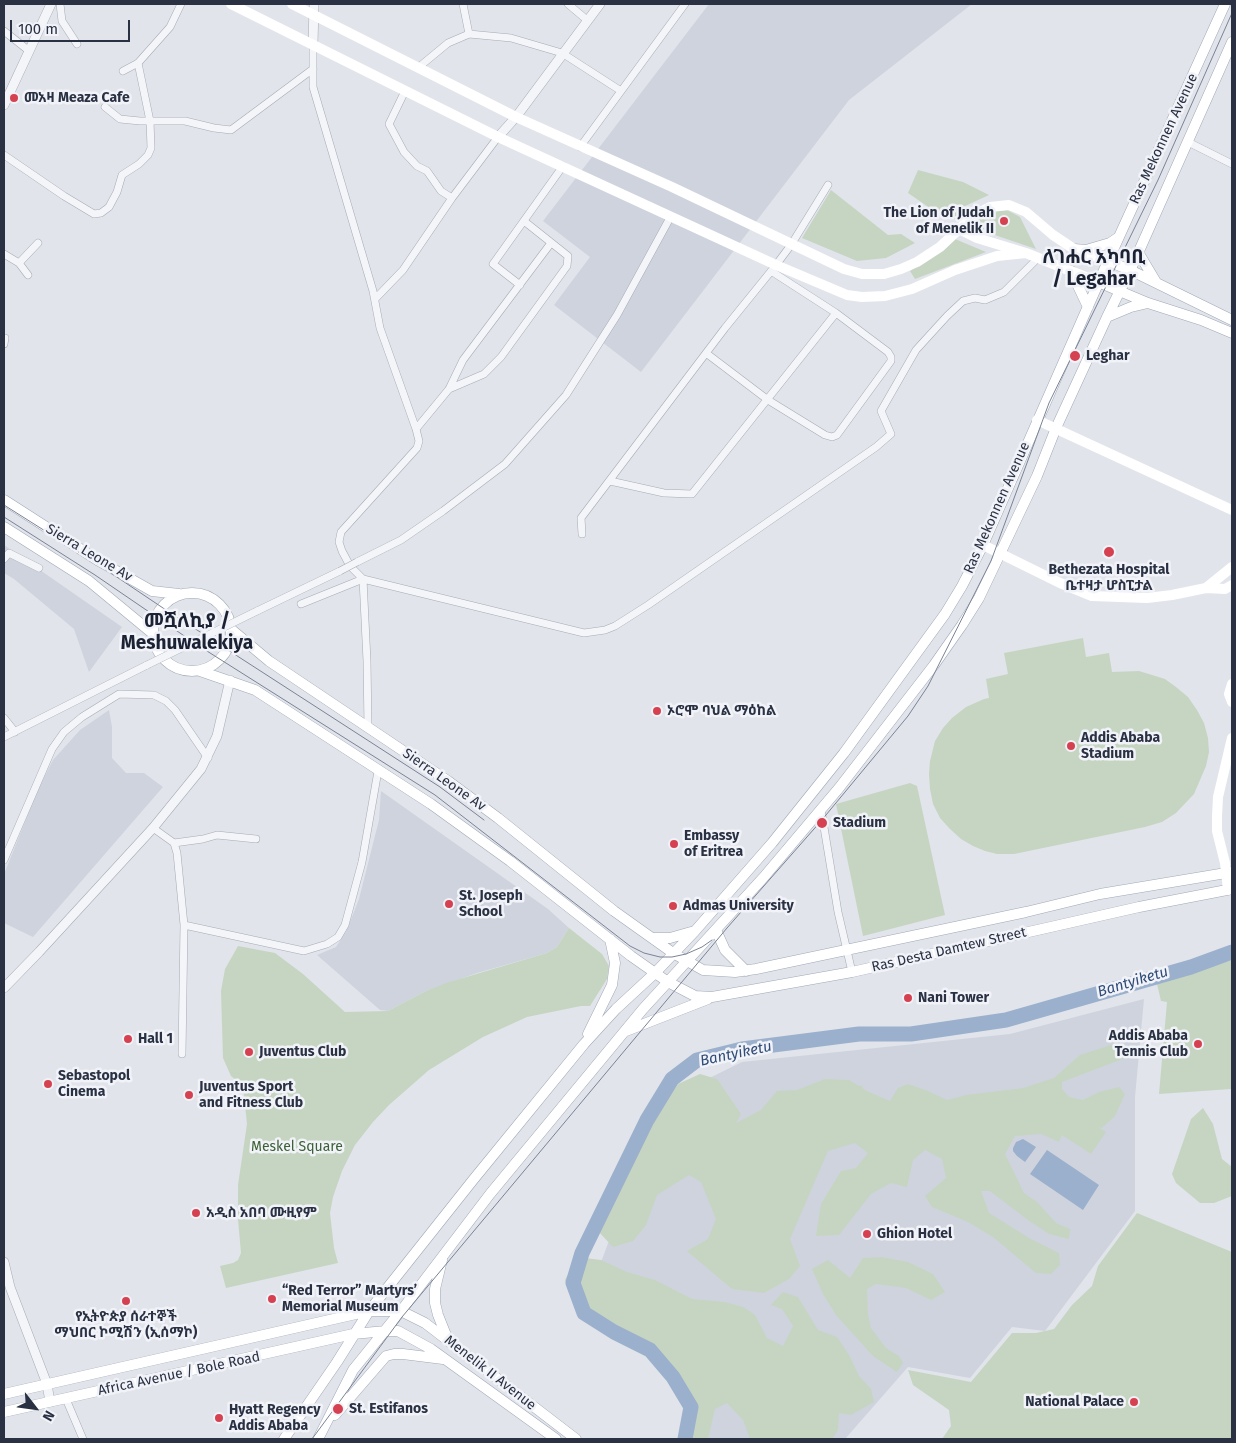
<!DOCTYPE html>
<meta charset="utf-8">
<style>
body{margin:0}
#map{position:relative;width:1236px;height:1443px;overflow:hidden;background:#e1e4ea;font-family:"Fira Sans",sans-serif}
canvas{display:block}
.frame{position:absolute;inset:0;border:5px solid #293143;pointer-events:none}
.north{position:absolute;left:10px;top:1383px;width:50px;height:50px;-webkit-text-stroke:4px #f1f3f8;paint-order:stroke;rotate:120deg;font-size:14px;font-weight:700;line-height:20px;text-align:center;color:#293143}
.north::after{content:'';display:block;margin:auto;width:18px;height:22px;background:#293143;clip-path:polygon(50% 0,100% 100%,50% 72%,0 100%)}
.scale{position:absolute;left:10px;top:20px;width:120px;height:22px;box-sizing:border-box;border:2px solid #293143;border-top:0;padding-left:6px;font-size:15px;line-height:18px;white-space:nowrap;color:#293143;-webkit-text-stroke:4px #f1f3f8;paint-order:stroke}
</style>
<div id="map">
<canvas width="1236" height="1443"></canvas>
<div class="frame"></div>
<div class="north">N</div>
<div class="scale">100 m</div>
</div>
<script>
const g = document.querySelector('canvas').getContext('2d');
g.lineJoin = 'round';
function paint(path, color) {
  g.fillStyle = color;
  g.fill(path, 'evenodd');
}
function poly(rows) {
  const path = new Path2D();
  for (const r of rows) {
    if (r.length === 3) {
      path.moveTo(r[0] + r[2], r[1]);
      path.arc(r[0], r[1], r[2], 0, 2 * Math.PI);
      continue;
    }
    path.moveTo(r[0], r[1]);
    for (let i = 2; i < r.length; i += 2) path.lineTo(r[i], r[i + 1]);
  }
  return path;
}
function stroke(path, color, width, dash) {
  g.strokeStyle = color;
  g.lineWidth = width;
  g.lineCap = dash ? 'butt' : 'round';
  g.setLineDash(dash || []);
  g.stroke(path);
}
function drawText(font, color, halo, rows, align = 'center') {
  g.font = font + ' "Fira Sans","Noto Sans Ethiopic",sans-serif';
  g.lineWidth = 5;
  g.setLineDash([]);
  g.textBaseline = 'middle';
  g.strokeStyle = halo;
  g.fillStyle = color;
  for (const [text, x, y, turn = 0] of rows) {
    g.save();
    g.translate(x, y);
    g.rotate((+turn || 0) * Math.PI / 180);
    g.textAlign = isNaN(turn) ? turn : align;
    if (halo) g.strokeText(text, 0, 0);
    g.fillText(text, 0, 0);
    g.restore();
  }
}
const built = poly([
 [709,4,972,4,849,100,641,372,554,305,590,257,543,221],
 [4,545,122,627,89,672,74,629,14,579,4,573],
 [109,710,112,727,112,758,126,773,144,773,163,787,33,937,4,923,4,874,39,787,53,760,80,730],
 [381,791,548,909,569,928,557,947,547,953,477,973,426,991,388,1011,380,1010,317,955,336,947,346,932,359,899,379,820],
 [1144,999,1135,1097,1135,1211,1045,1331,1012,1327,970,1378,908,1367,845,1439,708,1439,706,1406,592,1287,622,1205,683,1091,742,1062,1010,1034]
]);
const green = poly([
 [918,170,963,182,989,195,965,206,955,219,946,219,908,193],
 [831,190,888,235,901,234,915,243,886,258,857,261,802,238],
 [1007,210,1020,217,1036,249,974,228,968,224,989,212],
 [955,239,986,252,915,279,910,271],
 [1083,638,1086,657,1109,653,1112,672,1139,671,1165,679,1176,687,1188,697,1197,710,1204,723,1208,738,1209,752,1206,766,1194,794,1176,813,1162,822,1145,827,1014,854,997,854,985,851,973,846,961,839,950,829,940,818,933,804,930,789,929,774,930,761,935,741,943,728,952,718,966,707,984,699,989,698,986,679,1008,674,1004,653],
 [910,783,917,786,945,915,863,936,836,804],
 [569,928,602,954,609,966,607,979,590,1006,581,1006,527,1017,483,1037,429,1070,389,1105,373,1122,355,1145,342,1171,333,1197,330,1213,334,1248,338,1263,226,1288,220,1266,233,1263,238,1260,241,1253,238,1219,238,1185,247,1124,243,1086,231,1076,223,1058,221,991,225,969,238,946,275,953,303,974,345,1012,388,1011,426,991,446,983,547,953,557,947],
 [1232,960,1232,1087,1231,1089,1159,1094,1167,1002,1161,1001,1157,984],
 [1117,1043,1126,1045,1125,1058,1062,1082,1062,1089,1069,1097,1083,1100,1099,1092,1119,1087,1125,1094,1115,1116,1102,1128,1098,1127,1106,1132,1091,1154,1062,1135,1059,1142,1041,1134,1015,1136,1005,1154,1024,1193,1037,1202,1056,1223,1070,1229,1069,1239,1049,1234,1028,1220,990,1191,981,1191,989,1213,1029,1238,1059,1253,1060,1265,1051,1274,1036,1273,993,1237,968,1222,932,1207,925,1196,946,1178,942,1159,925,1150,913,1160,907,1187,891,1183,871,1194,839,1235,816,1236,821,1204,841,1171,856,1168,868,1153,855,1143,828,1151,790,1239,800,1266,789,1279,764,1293,732,1289,687,1251,708,1239,716,1219,701,1182,689,1175,657,1195,646,1225,633,1241,613,1247,597,1230,608,1207,620,1171,658,1112,678,1084,700,1074,717,1079,741,1114,736,1123,761,1110,777,1091,797,1090,825,1079,849,1080,859,1086,863,1086,862,1088,867,1091,890,1101,898,1088,908,1084,928,1091,947,1100,966,1095,1023,1088,1054,1078,1080,1055],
 [1203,1108,1213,1124,1222,1159,1232,1167,1232,1196,1214,1203,1200,1203,1176,1183,1172,1174,1191,1119],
 [1137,1213,1232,1252,1232,1439,942,1439,951,1426,949,1410,913,1385,908,1370,971,1382,1012,1333,1036,1333,1054,1329,1072,1305,1092,1286,1098,1266],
 [577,1257,601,1260,627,1272,655,1280,692,1299,725,1302,743,1307,755,1315,767,1338,783,1346,793,1326,782,1309,771,1305,783,1292,798,1297,818,1330,837,1337,849,1355,859,1376,871,1389,874,1402,851,1415,839,1413,838,1430,832,1439,750,1439,743,1420,727,1403,715,1409,708,1439,692,1439,692,1418,683,1388,659,1362,632,1346,609,1330,572,1297,565,1280],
 [881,1257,908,1262,933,1274,945,1292,931,1300,906,1288,876,1284,867,1289,868,1314,871,1328,886,1348,899,1356,903,1363,897,1372,873,1356,836,1315,823,1294,812,1269,828,1260,850,1278,863,1258]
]);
const water = poly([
 [1023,1139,1036,1147,1025,1162,1017,1156,1013,1151,1013,1148,1016,1142],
 [1047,1150,1099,1185,1083,1210,1030,1174]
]);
const river = poly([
 [685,1439,691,1407,673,1377,650,1350,614,1332,584,1313,573,1283,582,1253,647,1120,672,1079,697,1060,742,1049,859,1034,911,1034,1006,1020,1191,967,1232,952]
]);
const minor = poly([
 [60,4,62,21,77,44],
 [463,4,469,34,511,38,562,53,621,91],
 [568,4,587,20],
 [4,31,28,50],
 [313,45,313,87,373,291,380,328,416,429,419,441,417,448,341,532,339,542,342,551,350,566,363,579,584,633,605,630,615,626,648,605,876,447,891,434,881,411,916,350,947,316,963,301,975,298,985,300,1004,292,1038,258],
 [419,67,448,43,469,34],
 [123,71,138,63,170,27,181,4],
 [405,91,389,124,404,152,417,166,427,171,441,191,452,198],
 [105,107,120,119,140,121,185,121,214,128,231,130,313,69],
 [1188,142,1232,164],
 [580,147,685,4],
 [4,155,64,196,94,214,101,213,109,207,117,192,122,175,139,164,148,155,151,148,150,121,138,63],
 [4,254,19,263,28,275],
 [19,263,38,243],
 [520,285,493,264,563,166],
 [375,299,403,270,452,198,498,137],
 [4,344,5,338],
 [706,353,768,400,825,435,832,437,837,435,891,361,891,357,888,352,836,313,771,271],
 [449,389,484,374,501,357,567,266,568,256,524,221],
 [416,429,449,389,463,360,551,243],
 [610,481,664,493,692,494,836,313],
 [582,534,581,518,725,328,776,265,791,245,828,185],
 [4,559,9,553,39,568],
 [357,562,401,540,443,511,505,464,566,395,617,315,671,216],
 [301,604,363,579,367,661,368,728],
 [257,611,340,571],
 [4,718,15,732],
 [4,737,147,665],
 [821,809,838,912,852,972],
 [153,828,174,843,177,853,184,925,182,1054],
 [174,843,203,839,217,835,256,839],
 [4,860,52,749,64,732,82,717,119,694,154,695,166,701,175,710,208,758],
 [184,925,304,951,327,944,338,937,345,925,362,862,378,771],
 [66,1399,83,1439]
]);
const tertiary = poly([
 [313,45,314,4],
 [4,105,51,4],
 [498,137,516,117,600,4],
 [4,988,39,952,153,828,201,769,217,736,230,680],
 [4,1262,10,1287,47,1384,50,1402]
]);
const secondary = poly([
 [231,4,498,137,776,265,847,295,862,297,885,296,912,289,955,270,997,256,1026,253],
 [292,4,516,117,672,187,844,269,862,274,884,274,901,269,917,262,940,247,973,216,990,207,1009,205,1026,212,1053,235,1074,249,1108,261],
 [959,229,977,238,1026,253,1098,282],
 [1037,420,1232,510],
 [983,545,1060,583,1092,596,1147,598,1172,595,1206,588,1225,589,1232,585],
 [1206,588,1232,567],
 [1232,684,1229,694,1232,702],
 [1228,890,1225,863,1217,831,1217,816,1218,797,1232,738]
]);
const primary = poly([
 [1074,249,1086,250,1110,243,1119,237],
 [1138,252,1156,282],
 [1108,261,1130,270,1232,320],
 [1071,271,1088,307],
 [1098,282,1148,303,1201,320,1232,333],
 [1107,317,1131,307,1148,303],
 [4,500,99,561,152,591,179,594],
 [4,527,89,581,152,633],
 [192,632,39],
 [232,630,269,661,448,781,498,818,614,911,673,953,703,970,735,972,756,969,1026,912,1100,894,1232,872],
 [200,671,255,690,431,804,510,861,631,956,668,982,695,996,712,997,852,972,1139,907,1232,889],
 [716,930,725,950,746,971],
 [652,938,670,938,691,932],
 [626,1031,708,999],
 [588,1034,612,985,615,963,610,939],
 [442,1260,435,1289,435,1303,438,1315,448,1340],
 [4,1394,369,1311,401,1311,425,1323,576,1439],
 [4,1412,353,1334,386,1331,398,1331,431,1349,556,1439],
 [335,1415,386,1356,394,1354,403,1354,443,1359],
 [284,1439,337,1362,369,1311,473,1180,584,1044,616,1009,655,973,695,931,772,843,844,753,945,614,962,586,983,545,1108,261,1225,4],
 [318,1439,353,1370,404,1307,490,1194,643,1009,763,878,839,788,934,665,962,625,979,598,1037,476,1056,428,1107,317,1135,260,1232,42]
]);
const tram = poly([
 [4,505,99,565,163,608,440,787,484,820],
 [4,517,95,575,199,646,435,795,630,946,644,953,660,957,672,957,686,954,702,947,712,940],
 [312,1439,402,1317,727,928,821,821,908,716,928,686,991,561,1049,403,1158,180,1232,13]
]);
const minorBridge = poly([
 [340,571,357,562],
 [147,665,257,611]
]);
const markers = [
 [14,98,5,"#d54150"],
 [1004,221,5,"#d54150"],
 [1075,356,6,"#d54150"],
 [1109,552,6,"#d54150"],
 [657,711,5,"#d54150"],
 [1071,746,5,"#d54150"],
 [822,823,6,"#d54150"],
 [674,844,5,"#d54150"],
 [449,904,5,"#d54150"],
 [673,906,5,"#d54150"],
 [908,998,5,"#d54150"],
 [128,1039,5,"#d54150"],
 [1198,1044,5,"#d54150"],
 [249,1052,5,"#d54150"],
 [48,1084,5,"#d54150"],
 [189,1095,5,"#d54150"],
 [196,1213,5,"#d54150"],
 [867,1234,5,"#d54150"],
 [272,1299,5,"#d54150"],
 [126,1301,5,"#d54150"],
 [1134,1402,5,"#d54150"],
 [338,1409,6,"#d54150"],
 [219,1418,5,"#d54150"]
];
const poiNames = [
 ["መአዛ Meaza Cafe",24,98],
 ["The Lion of Judah",994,213,"right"],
 ["of Menelik II",994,229,"right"],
 ["Leghar",1086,356],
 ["Bethezata Hospital",1109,570,"center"],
 ["ቤተዛታ ሆስፒታል",1109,586,"center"],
 ["ኦሮሞ ባህል ማዕከል",667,711],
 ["Addis Ababa",1081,738],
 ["Stadium",1081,754],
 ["Stadium",833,823],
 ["Embassy",684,836],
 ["of Eritrea",684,852],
 ["St. Joseph",459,896],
 ["School",459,912],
 ["Admas University",683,906],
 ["Nani Tower",918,998],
 ["Addis Ababa",1188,1036,"right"],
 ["Tennis Club",1188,1052,"right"],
 ["Hall 1",138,1039],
 ["Juventus Club",259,1052],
 ["Sebastopol",58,1076],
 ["Cinema",58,1092],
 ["Juventus Sport",199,1087],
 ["and Fitness Club",199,1103],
 ["አዲስ አበባ ሙዚየም",206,1213],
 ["Ghion Hotel",877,1234],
 ["“Red Terror” Martyrs’",282,1291],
 ["Memorial Museum",282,1307],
 ["የኢትዮጵያ ሰራተኞች",126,1317,"center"],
 ["ማህበር ኮሚሽን (ኢሰማኮ)",126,1333,"center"],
 ["National Palace",1124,1402,"right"],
 ["St. Estifanos",349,1409],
 ["Hyatt Regency",229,1410],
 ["Addis Ababa",229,1426]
];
const streetNames = [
 ["Ras Mekonnen Avenue",1164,139,-65],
 ["Ras Mekonnen Avenue",997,508,-66],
 ["Sierra Leone Av",89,553,31],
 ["Sierra Leone Av",444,780,35],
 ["Ras Desta Damtew Street",949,950,-13],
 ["Menelik II Avenue",490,1373,38],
 ["Africa Avenue / Bole Road",179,1374,-12]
];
const parkNames = [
 ["Meskel Square",297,1147]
];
const waterNames = [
 ["Bantyiketu",1133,982,-17],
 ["Bantyiketu",736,1054,-12]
];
const districtNames = [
 ["ለገሐር አካባቢ",1094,258],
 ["/ Legahar",1094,280],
 ["መሿለኪያ /",187,622],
 ["Meshuwalekiya",187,644]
];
paint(built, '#cfd3dd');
paint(green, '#c6d5c2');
paint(water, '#9bb0cc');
stroke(river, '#9bb0cc', 15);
stroke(minor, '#a6abb5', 8);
stroke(tertiary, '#a6abb5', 10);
stroke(primary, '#a0a8b7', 11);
stroke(minor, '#f4f5f8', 7);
stroke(tertiary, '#f4f5f8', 9);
stroke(secondary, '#fff', 10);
stroke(primary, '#fff', 10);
stroke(tram, '#7a8395', 1);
stroke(minorBridge, '#a6abb5', 8, []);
stroke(minorBridge, '#f4f5f8', 7);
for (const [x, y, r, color] of markers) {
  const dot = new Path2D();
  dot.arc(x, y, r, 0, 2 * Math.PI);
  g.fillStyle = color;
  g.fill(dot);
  stroke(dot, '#f1f3f8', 2);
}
drawText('bold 14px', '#293143', '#f1f3f8', poiNames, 'left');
drawText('14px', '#293143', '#f1f3f8', streetNames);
drawText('14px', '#3b6035', '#f1f3f8', parkNames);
drawText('italic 15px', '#304d79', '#f1f3f8', waterNames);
drawText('bold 19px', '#1b2234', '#f1f3f8', districtNames);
</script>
